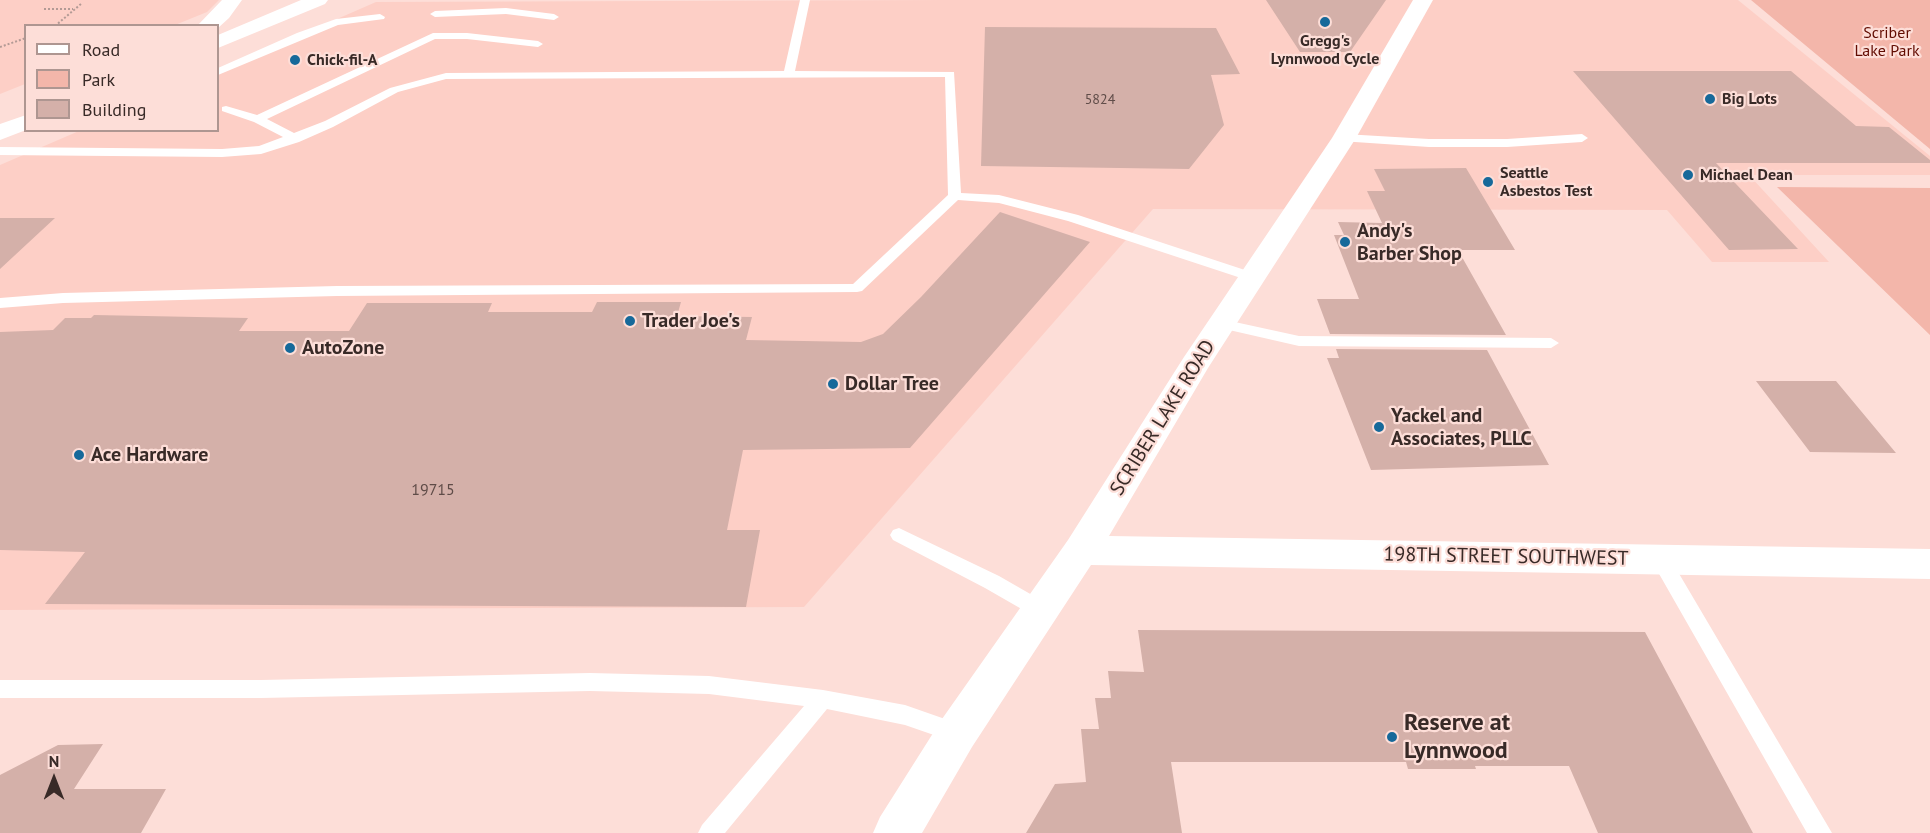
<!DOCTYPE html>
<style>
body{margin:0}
#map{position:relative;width:1930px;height:833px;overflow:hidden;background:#fdded8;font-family:"PT Sans",sans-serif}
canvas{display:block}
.legend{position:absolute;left:24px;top:24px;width:195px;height:108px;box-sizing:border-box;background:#fdded8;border:2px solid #ae9691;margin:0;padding:8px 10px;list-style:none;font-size:18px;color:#382a27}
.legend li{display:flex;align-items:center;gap:12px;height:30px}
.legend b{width:30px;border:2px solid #ae9691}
.north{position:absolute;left:24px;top:749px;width:60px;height:60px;-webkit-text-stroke:4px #fdded8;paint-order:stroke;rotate:0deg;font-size:16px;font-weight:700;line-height:24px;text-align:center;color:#382a27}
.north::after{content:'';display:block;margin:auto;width:21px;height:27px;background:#382a27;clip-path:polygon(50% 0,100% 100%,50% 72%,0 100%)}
</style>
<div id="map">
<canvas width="1930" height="833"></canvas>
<ul class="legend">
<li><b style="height:8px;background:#fff"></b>Road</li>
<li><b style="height:16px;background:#f3b6aa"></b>Park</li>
<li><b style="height:16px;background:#d4b0a9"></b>Building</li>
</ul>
<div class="north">N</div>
</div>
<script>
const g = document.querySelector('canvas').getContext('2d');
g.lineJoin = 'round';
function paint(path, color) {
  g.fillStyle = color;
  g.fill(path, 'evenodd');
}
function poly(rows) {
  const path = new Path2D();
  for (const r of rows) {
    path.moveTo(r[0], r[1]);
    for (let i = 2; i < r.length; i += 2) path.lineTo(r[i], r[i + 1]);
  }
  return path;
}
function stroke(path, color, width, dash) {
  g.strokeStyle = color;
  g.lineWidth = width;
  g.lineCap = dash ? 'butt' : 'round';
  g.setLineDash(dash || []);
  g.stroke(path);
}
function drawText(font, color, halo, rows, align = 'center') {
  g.font = font + ' "PT Sans",sans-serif';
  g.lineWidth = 4.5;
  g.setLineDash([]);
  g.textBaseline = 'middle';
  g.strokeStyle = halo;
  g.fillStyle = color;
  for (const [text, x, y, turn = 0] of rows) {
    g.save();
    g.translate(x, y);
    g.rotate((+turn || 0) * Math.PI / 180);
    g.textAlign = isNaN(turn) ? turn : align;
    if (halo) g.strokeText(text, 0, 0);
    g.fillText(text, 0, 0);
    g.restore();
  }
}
const built = poly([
 [0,0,219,0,207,12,175,25,26,26,25,84,0,94],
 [943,0,1738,0,1930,156,1930,175,1749,175,1829,262,1712,262,1667,210,1153,209,804,607,0,610,0,165,79,131,218,130,218,71,376,2]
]);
const green = poly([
 [1751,0,1930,0,1930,149],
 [1777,187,1930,188,1930,335]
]);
const building = poly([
 [1266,0,1386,0,1350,52,1300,52],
 [985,27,1216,28,1240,74,1211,75,1224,125,1189,169,981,166],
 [1573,71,1791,71,1856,126,1889,127,1930,160,1930,163,1716,163,1798,249,1729,250],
 [1466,168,1515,250,1458,250,1506,335,1330,334,1317,299,1359,299,1334,235,1344,235,1338,222,1382,223,1367,191,1385,191,1374,169],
 [1000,212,1090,242,910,448,743,450,727,530,760,530,746,607,45,604,85,552,0,550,0,332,53,330,65,318,91,318,94,315,248,318,239,331,349,331,367,303,492,303,488,312,592,312,597,302,681,302,677,316,752,317,746,340,861,342,883,334,921,297],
 [0,218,55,218,0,269],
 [1336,349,1487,350,1549,465,1371,470,1327,358,1339,358],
 [1756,381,1836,381,1896,453,1810,452],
 [1138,630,1645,632,1753,833,1598,833,1569,766,1475,766,1476,769,1408,769,1406,762,1171,762,1182,833,1026,833,1055,784,1086,782,1081,729,1099,729,1095,698,1111,698,1108,671,1144,672],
 [103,744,74,789,166,789,141,833,0,833,0,775,58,745]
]);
const path = poly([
 [44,9,73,9],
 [55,26,81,4],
 [0,47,26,38]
]);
const lane = poly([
 [800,0,810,0,795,71,954,72,961,193,999,195,1078,215,1257,274,1259,277,1252,281,1247,280,1068,221,999,203,958,200,862,291,857,292,337,296,63,303,0,308,0,298,63,293,337,286,853,284,948,195,945,77,446,79,398,92,333,127,299,142,261,154,222,157,0,155,0,147,222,149,259,146,283,137,254,122,222,111,222,107,226,106,257,115,433,33,467,33,538,41,543,44,538,47,467,39,435,39,267,119,294,133,325,121,390,88,446,73,784,71,800,0],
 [506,8,554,14,559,17,554,20,506,14,435,17,430,14,435,11,506,8],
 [380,14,385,17,384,19,338,25,218,75,218,68,297,33,336,19,380,14],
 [1344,134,1429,139,1507,139,1582,134,1588,138,1582,142,1507,147,1429,147,1340,141,1340,135,1344,134],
 [1221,319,1299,336,1551,338,1559,343,1551,348,1299,346,1216,327,1213,324,1216,321,1221,319],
 [899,528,999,576,1046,603,1049,609,1046,615,1039,617,1032,615,985,588,893,540,890,535,893,530,899,528],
 [1661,552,1668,555,1832,833,1807,833,1654,565,1652,560,1654,555,1661,552],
 [590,673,709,676,823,690,905,705,965,726,968,733,965,740,957,743,905,725,827,709,725,833,698,833,702,825,804,706,709,694,590,691,261,698,0,698,0,680,261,680,590,673]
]);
const street = poly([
 [1413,0,1433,0,1356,138,1208,368,1109,536,1930,549,1930,579,1091,565,972,747,922,833,873,833,880,817,942,719,1068,540,1184,357,1332,138,1413,0]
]);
const highway = poly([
 [222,0,242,0,229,18,218,28,218,26,197,26,222,0],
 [301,0,328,0,325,4,218,48,218,35,301,0],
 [26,115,26,130,0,140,0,124,26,115]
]);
const markers = [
 [1325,22,6,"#16699a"],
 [295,60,6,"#16699a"],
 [1710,99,6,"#16699a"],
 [1688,175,6,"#16699a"],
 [1488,182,6,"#16699a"],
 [1345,242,6,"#16699a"],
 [630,321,6,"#16699a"],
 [290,348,6,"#16699a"],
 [833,384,6,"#16699a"],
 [1379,427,6,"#16699a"],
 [79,455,6,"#16699a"],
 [1392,737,6,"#16699a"]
];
const farNumbernames = [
 ["5824",1100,100]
];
const farParknames = [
 ["Scriber",1887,33],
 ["Lake Park",1887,51]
];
const farPoinames = [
 ["Gregg's",1325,41,"center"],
 ["Lynnwood Cycle",1325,59,"center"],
 ["Chick-fil-A",307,60],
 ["Big Lots",1722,99],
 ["Seattle",1500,173],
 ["Asbestos Test",1500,191],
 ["Michael Dean",1700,175]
];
const numberNames = [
 ["19715",433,490]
];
const poiNames = [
 ["Andy's",1357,231],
 ["Barber Shop",1357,254],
 ["Trader Joe's",642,321],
 ["AutoZone",302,348],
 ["Dollar Tree",845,384],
 ["Yackel and",1391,416],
 ["Associates, PLLC",1391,439],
 ["Ace Hardware",91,455]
];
const streetNames = [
 ["SCRIBER LAKE ROAD",1163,418,-58],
 ["198TH STREET SOUTHWEST",1506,557,1]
];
const nearPoinames = [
 ["Reserve at",1404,723],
 ["Lynnwood",1404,751]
];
paint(built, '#fdcfc6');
paint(green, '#f3b6aa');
paint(building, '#d4b0a9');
stroke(path, '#b39a95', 2, [2, 2]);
paint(lane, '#fff');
paint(street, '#fff');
paint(highway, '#fff');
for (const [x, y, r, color] of markers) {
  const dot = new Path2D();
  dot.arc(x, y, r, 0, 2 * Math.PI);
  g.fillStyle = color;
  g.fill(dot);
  stroke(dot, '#fdded8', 2);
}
drawText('14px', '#5f4c48', null, farNumbernames);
drawText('16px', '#620c02', '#fdded8', farParknames);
drawText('bold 16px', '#382a27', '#fdded8', farPoinames, 'left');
drawText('16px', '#5f4c48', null, numberNames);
drawText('bold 20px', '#382a27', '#fdded8', poiNames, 'left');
drawText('20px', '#382a27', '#fdded8', streetNames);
drawText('bold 24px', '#382a27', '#fdded8', nearPoinames, 'left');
</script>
